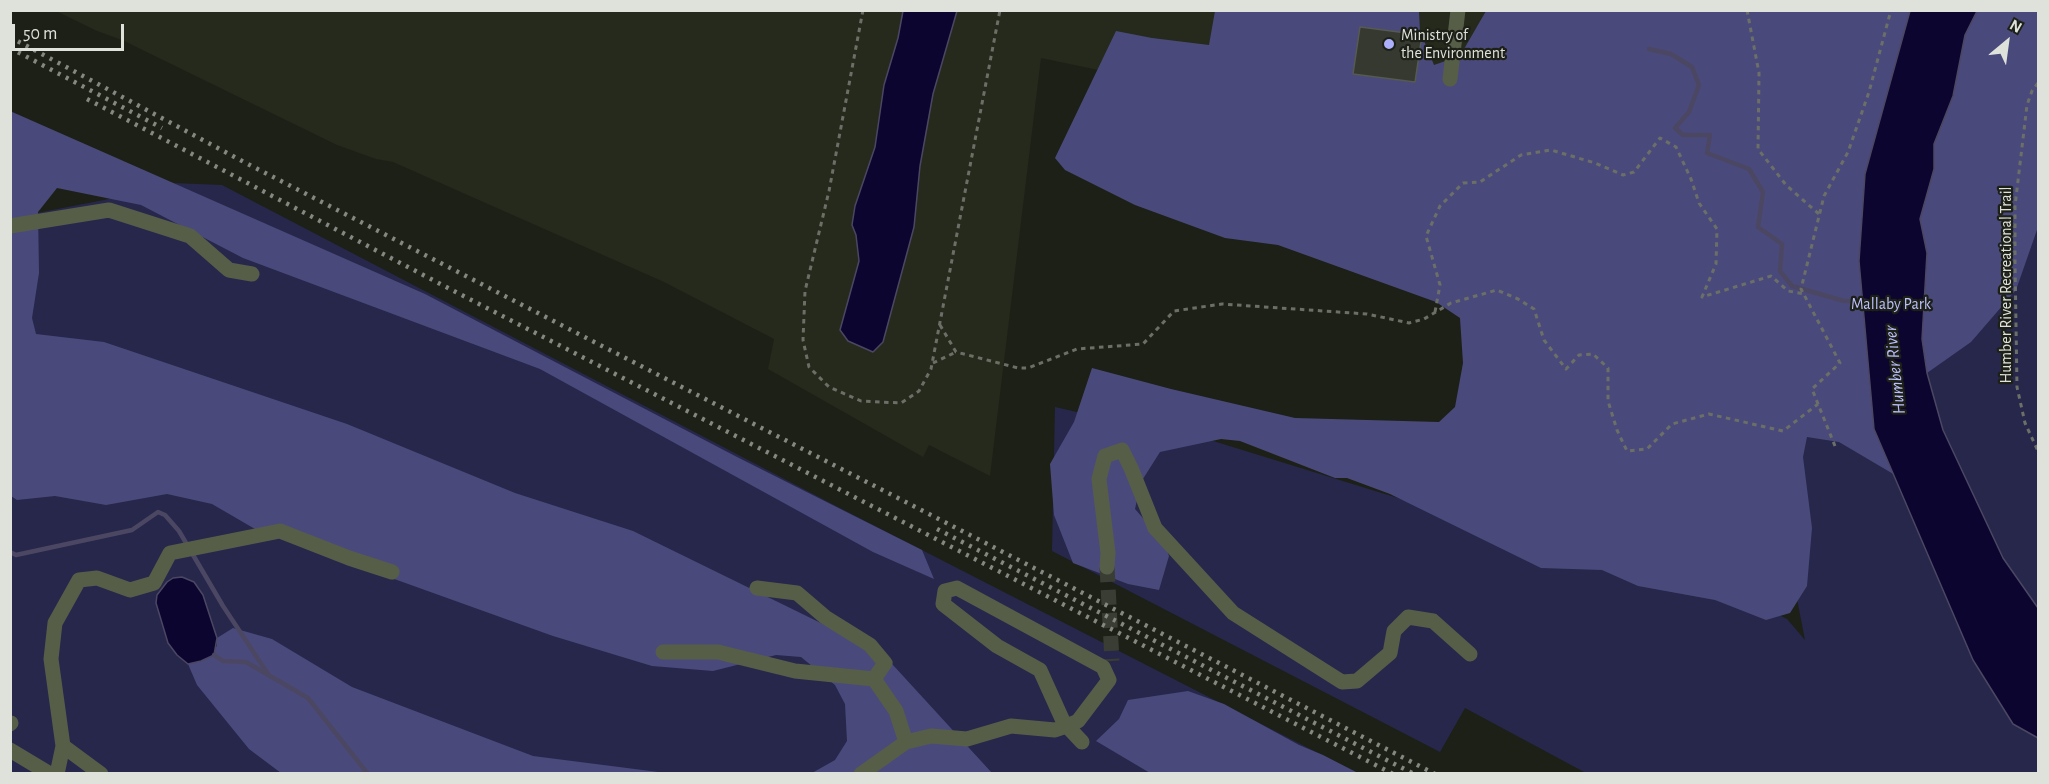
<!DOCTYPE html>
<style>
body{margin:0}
#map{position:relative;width:2049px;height:784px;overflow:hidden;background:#1d2017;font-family:"Alegreya Sans",sans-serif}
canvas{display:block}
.frame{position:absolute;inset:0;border:12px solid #dfe1db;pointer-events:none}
.north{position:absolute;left:1977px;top:12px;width:60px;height:60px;-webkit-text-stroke:4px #1d2017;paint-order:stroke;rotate:29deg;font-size:16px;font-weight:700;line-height:24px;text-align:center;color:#dfe1db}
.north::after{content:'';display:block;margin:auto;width:21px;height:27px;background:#dfe1db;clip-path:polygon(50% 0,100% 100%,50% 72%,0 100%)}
.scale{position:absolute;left:12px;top:24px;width:112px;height:27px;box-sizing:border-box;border:3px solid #dfe1db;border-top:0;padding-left:8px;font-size:18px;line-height:21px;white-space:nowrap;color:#dfe1db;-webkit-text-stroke:4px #1d2017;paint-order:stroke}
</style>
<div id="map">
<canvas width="2049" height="784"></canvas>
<div class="frame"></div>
<div class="north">N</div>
<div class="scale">50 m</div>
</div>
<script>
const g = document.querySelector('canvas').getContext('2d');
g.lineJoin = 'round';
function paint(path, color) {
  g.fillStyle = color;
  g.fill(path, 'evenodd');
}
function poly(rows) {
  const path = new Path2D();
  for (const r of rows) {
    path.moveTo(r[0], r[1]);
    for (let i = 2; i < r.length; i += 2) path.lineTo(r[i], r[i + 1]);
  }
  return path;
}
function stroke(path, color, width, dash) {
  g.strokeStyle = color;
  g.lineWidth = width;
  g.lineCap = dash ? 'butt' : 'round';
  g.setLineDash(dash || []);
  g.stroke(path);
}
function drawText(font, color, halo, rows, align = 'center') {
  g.font = font + ' "Alegreya Sans",sans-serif';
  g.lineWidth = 4.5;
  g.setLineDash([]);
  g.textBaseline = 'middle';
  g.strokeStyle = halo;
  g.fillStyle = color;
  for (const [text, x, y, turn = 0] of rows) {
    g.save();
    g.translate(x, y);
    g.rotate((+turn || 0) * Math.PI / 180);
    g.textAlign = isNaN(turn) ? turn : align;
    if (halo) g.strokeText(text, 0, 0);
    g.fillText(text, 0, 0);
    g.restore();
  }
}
const built = poly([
 [56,11,1768,11,1733,203,1041,58,990,476,929,445,923,457,768,369,774,339,664,282,393,162,376,159,337,145,122,40,97,31]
]);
const green = poly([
 [1788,11,2038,11,2038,773,1586,773,1465,708,1440,752,1052,551,1055,407,1177,435,1184,432,1453,515,1732,592,1787,619,1805,640,1740,305],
 [173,183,222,185,836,506,1357,773,11,774,11,218,104,200]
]);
const forest = poly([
 [1215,11,1419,11,1420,31,1434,65,1460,56,1486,11,1910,11,1865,174,1859,261,1874,429,1895,475,1839,442,1807,437,1803,457,1812,528,1807,586,1790,613,1766,620,1715,600,1638,586,1602,570,1541,568,1390,494,1347,478,1335,478,1240,441,1221,439,1160,452,1141,482,1135,509,1164,542,1169,556,1159,590,1128,584,1073,563,1054,515,1050,464,1074,422,1092,368,1171,389,1295,418,1439,422,1455,407,1463,363,1460,318,1436,302,1278,245,1225,238,1135,205,1065,170,1055,158,1116,31,1152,38,1209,45],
 [1977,11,2038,11,2038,227,2016,290,1971,342,1927,373,1922,339,1927,253,1920,219,1934,169,1934,144,1953,96,1965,35],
 [10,111,425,294,737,457,922,550,934,579,873,552,540,369,243,258,141,205,57,188,38,212,39,273,32,318,36,334,104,342,347,424,515,493,633,531,882,653,992,773,812,773,835,760,847,741,845,704,835,685,801,657,776,655,713,671,652,666,553,636,255,529,212,504,167,494,106,505,55,496,17,500,11,496],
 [233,628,272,639,352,687,533,756,666,773,281,773,249,749,197,685,188,664,201,661,217,646,217,638],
 [1188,691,1224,704,1299,745,1323,755,1358,773,1150,773,1096,741,1119,719,1128,700]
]);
const water = poly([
 [903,11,957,11,933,94,920,166,914,227,883,342,873,352,848,341,840,330,859,261,856,235,852,225,855,206,875,147,884,85,898,38,903,11],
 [1910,11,1977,11,1965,35,1953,96,1934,144,1934,169,1920,219,1927,253,1922,339,1927,373,1943,430,2003,558,2038,608,2038,738,2013,724,1973,660,1874,429,1859,261,1865,174,1910,11],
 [182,577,194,582,203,595,217,638,214,655,201,661,188,664,177,655,168,643,156,603,157,595,167,582,173,578,182,577]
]);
const stream = poly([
 [1649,49,1671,54,1692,67,1699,85,1689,112,1675,128,1683,135,1710,135,1707,153,1749,169,1763,192,1758,227,1782,244,1780,271,1792,286,1844,301,1866,301],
 [10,552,16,555,132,530,158,512,165,515,179,531,223,606,268,674],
 [214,655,223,661,246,662,308,698,368,774]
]);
const building = poly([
 [1360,27,1422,35,1415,82,1353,74,1360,27]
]);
const minorTunnel = poly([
 [1107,567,1112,661]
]);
const path = poly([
 [863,10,829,191,805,291,803,340,809,367,829,387,861,401,901,403,919,391,931,369,1000,10],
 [1747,10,1759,73,1758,149,1786,185,1820,215],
 [2038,83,2032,91,2027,105,2015,206,2015,262,2017,387,2025,423,2038,451],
 [1435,312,1440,285,1426,236,1440,206,1463,183,1480,182,1521,155,1551,150,1595,163,1623,175,1634,172,1660,138,1676,147,1691,179,1699,203,1717,229,1716,264,1702,297,1771,276,1788,291,1805,294],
 [940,325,956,352,1018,368,1028,368,1077,349,1143,344,1174,311,1222,304,1367,314,1409,323,1424,319,1451,303,1497,290,1518,299,1534,309,1544,340,1566,369,1579,355,1593,354,1608,368,1608,401,1617,430,1627,451,1647,449,1672,424,1709,414,1783,431,1818,404],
 [933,363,956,352],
 [1835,446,1812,389,1840,363,1801,289,1824,196,1848,152,1869,92,1891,10]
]);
const minor = poly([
 [1450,79,1458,10],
 [10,226,109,210,190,236,229,270,252,274],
 [1107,567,1108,553,1099,479,1105,456,1122,450,1131,468,1155,528,1233,613,1342,682,1357,681,1390,653,1394,631,1408,617,1433,621,1470,654],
 [757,588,797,593,825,617,870,645,885,663,874,679,896,711,906,742],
 [663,652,718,652,795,671,874,679],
 [10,724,11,723],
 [63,746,101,774],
 [10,750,50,774],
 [57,774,63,746,51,659,55,623,79,580,97,578,130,590,154,583,170,553,280,531,349,558,392,572],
 [861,774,906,742,931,736,967,739,1011,726,1055,730,1067,726,1078,721,1109,680,1103,667,957,588,945,591,943,604,997,646,1040,670,1063,721,1067,726,1082,742]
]);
const rail = poly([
 [10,37,244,162,1435,774],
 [10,48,162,128],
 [87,99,450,289,1393,774],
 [937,529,1414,774]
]);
const markers = [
 [1389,44,6,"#acaffb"]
];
const poiNames = [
 ["Ministry of",1401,35],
 ["the Environment",1401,53]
];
const streetNames = [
 ["Humber River Recreational Trail",2006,285,-90]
];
const parkNames = [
 ["Mallaby Park",1891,304]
];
const waterNames = [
 ["Humber River",1895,370,-96]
];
paint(built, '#252a1c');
paint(green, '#27274b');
paint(forest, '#494a7b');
paint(water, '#0c052f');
stroke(water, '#4b4763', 1.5);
stroke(stream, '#4b4763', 4.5);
paint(building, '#363930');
stroke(building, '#565a50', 1.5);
stroke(minorTunnel, '#3a3d34', 15, [15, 8]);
stroke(path, '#6c6f67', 3, [4.5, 4.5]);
stroke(minor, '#575e48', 15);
stroke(rail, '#858880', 4.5, [3, 6]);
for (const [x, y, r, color] of markers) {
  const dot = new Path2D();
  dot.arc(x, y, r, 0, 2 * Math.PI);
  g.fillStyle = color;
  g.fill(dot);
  stroke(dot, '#1d2017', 2);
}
drawText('16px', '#dfe1db', '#1d2017', poiNames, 'left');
drawText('16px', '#dfe1db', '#1d2017', streetNames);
drawText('16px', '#bcc0ff', '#1d2017', parkNames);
drawText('italic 18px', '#bcbffe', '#1d2017', waterNames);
</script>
